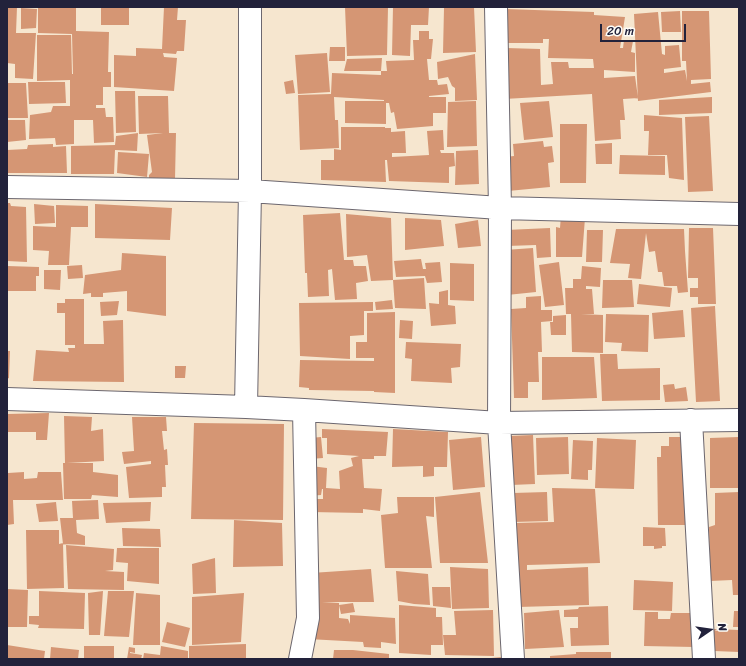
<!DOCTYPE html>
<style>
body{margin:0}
#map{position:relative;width:746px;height:666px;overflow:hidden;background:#f6e6cf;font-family:Sriracha,sans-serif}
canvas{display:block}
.frame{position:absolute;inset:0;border:8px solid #22223b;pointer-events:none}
.north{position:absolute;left:690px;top:610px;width:40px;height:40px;-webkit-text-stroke:3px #fdfcf7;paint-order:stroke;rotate:77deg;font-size:11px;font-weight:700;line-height:16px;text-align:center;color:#22223b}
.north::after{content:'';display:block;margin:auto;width:14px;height:18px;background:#22223b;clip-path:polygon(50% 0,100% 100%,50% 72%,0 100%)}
.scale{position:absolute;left:600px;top:24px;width:86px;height:18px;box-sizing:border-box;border:2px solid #22223b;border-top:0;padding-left:5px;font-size:12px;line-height:14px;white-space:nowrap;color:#22223b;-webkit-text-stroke:3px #fdfcf7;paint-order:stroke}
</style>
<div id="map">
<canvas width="746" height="666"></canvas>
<div class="frame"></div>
<div class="north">N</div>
<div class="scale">20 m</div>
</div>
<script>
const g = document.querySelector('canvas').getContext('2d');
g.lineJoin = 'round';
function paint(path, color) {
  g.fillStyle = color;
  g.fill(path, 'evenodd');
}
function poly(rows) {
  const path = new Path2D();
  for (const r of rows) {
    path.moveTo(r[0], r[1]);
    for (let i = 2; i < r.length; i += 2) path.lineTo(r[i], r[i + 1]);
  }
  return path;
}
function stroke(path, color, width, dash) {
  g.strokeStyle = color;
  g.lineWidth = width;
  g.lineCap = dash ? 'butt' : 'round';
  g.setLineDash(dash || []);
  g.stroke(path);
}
const building = poly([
 [7,7,17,7,16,33,36,33,33,79,15,78,15,64,7,63],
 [38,7,76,7,76,31,109,32,108,72,111,72,111,87,103,87,103,105,96,105,96,108,105,108,106,117,113,117,114,142,94,143,93,120,74,120,74,144,56,145,55,138,29,139,30,115,51,112,53,106,70,106,70,80,37,81,37,35,71,35,72,74,73,74,72,34,38,33],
 [101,7,129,7,129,25,101,25],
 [164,7,178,7,177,20,186,20,184,51,177,51,176,54,163,53,164,57,177,58,174,91,114,87,114,55,136,56,136,48,162,49],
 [345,7,388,7,387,55,347,56],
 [393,7,429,7,428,25,411,25,410,56,392,55],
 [474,7,476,52,443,53,444,8],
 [21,8,37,9,36,28,21,29],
 [505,9,594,12,594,15,625,17,620,48,623,48,624,40,633,41,631,52,635,53,635,72,604,70,604,78,635,76,638,98,623,99,625,120,620,120,621,139,595,141,592,94,504,99,506,48,540,49,541,85,553,84,551,62,568,62,569,68,594,68,593,59,548,58,549,39,543,39,543,43,504,43],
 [680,11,681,32,662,32,661,12],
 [682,11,709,11,711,79,691,80,691,84,710,82,711,92,638,101,634,14,658,12,662,54,665,55,665,46,679,45,681,67,664,69,664,73,685,70,687,81,686,61,682,61],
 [419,31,429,31,429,39,433,39,431,59,427,59,429,80,437,80,438,85,447,84,449,94,429,96,429,97,446,97,446,113,433,113,433,126,397,129,394,112,391,113,389,103,386,103,386,124,345,123,345,101,384,101,384,100,334,97,335,120,338,120,339,148,300,150,298,95,331,94,332,73,381,75,381,71,387,71,386,61,414,60,413,40,419,40],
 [330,47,345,47,345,61,329,61],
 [327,53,330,92,298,94,295,55],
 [475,54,477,100,455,101,455,88,452,86,448,77,438,79,437,62],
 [382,58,381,71,344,71,347,59],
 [293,80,295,93,286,94,284,82],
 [28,82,65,82,66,103,29,104],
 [7,83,26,83,28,118,7,118],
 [115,91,135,91,136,132,116,133],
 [138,96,168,96,169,133,176,133,175,179,149,178,149,175,152,172,147,135,163,133,139,134],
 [712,97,712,113,659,115,659,100],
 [476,101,477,146,447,147,448,102],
 [549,101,553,137,524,140,520,103],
 [644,115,682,118,684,180,669,178,667,155,648,155,649,131,644,131],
 [709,116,713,191,688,192,685,117],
 [7,120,25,120,26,140,7,142],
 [560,124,587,124,586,183,560,183],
 [341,127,385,127,385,128,391,128,391,132,405,131,406,153,392,153,392,157,429,155,427,131,443,130,444,150,440,150,441,153,454,153,455,166,449,167,449,183,389,181,387,160,385,160,386,182,321,180,321,160,334,160,334,149,341,150],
 [138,133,137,151,115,150,114,174,71,174,71,146,115,145,116,136],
 [543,141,544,147,552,146,554,162,548,163,550,187,508,191,505,157,514,156,513,144],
 [612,143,612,164,596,164,595,144],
 [53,144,53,147,66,146,67,173,7,173,7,150,27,149,28,145],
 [478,150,479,184,455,185,456,151],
 [118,152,149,154,147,177,117,173],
 [620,155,665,156,665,175,619,174],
 [7,203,10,203,11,206,26,207,27,262,7,261],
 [34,204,54,206,55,223,35,224],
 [95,204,172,208,170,240,95,238],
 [56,205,88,206,88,227,71,227,69,265,48,265,49,251,33,250,33,226,56,227],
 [340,213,344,260,353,260,354,266,366,266,368,281,356,283,357,299,335,300,332,269,328,270,329,296,308,297,307,273,305,273,303,215],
 [346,214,391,218,393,280,424,278,426,309,395,308,393,280,371,281,367,255,347,257],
 [561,215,585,218,582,257,556,257,556,227,560,228],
 [405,218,441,220,444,246,405,250],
 [478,220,481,246,458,248,455,224],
 [550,228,551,257,537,258,536,245,507,246,506,230],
 [689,228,713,228,716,304,698,304,698,297,690,297,690,288,698,288,698,278,688,278],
 [616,229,684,229,685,251,688,292,678,293,677,286,664,286,662,272,658,272,655,251,649,252,646,233,641,279,628,278,630,264,610,263],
 [587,230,603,230,602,262,586,262],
 [533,248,536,292,507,295,505,250],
 [122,253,166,256,166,316,127,311,127,291,103,293,103,297,91,297,91,293,83,294,85,275,121,270],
 [421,259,423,269,426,269,425,263,440,262,442,282,427,283,425,276,396,277,394,261],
 [559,262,564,305,545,307,539,265],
 [450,263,474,264,474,301,450,300],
 [82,265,83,278,68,279,67,266],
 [7,266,39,267,39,276,36,276,36,291,7,291],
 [582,266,601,268,600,287,586,286,586,289,592,289,594,314,581,314,603,315,603,353,572,352,571,314,566,314,565,288,573,288,573,279,581,279],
 [44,270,61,270,60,290,44,289],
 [603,280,632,280,634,307,602,308],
 [639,284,672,288,670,307,637,304],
 [448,290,448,305,455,306,456,324,431,326,429,303,439,304,439,292],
 [541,296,541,310,552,310,552,321,541,322,542,352,538,352,539,382,528,382,528,398,514,398,511,309,526,308,526,297],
 [65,299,84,299,84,344,104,344,103,321,123,320,124,382,33,381,36,350,69,352,68,348,75,348,75,345,65,345,65,313,57,313,57,303,65,303],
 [392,300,393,309,376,310,375,302],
 [119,301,117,315,101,316,100,302],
 [373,302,373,311,364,311,364,335,350,336,350,359,300,356,299,303],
 [715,306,720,401,696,402,691,308],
 [683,310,685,337,654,339,652,313],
 [395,312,395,393,374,392,374,391,309,390,309,388,299,387,300,360,374,361,374,358,356,358,356,342,367,342,367,313],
 [606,314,649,315,648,352,621,351,622,343,605,342],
 [566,315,566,335,551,335,550,322,553,322,553,316],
 [400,320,413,321,412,339,399,338],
 [406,342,461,344,460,367,451,368,452,383,411,381,412,359,405,358],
 [7,351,10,351,9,378,7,379],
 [600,354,617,354,618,369,660,368,660,400,602,401],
 [542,357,594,357,597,398,542,400],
 [175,366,186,366,185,378,175,378],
 [674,384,675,389,686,387,688,401,665,402,663,385],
 [49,413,47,440,36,440,36,432,7,432,7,414],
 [64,416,92,417,91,431,103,429,104,461,67,463,93,463,93,472,118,475,118,497,92,495,91,499,64,499,63,463,65,463],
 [132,417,166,417,167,431,162,431,164,450,167,449,168,465,165,465,166,487,162,487,162,497,129,498,126,467,151,464,151,461,124,464,122,452,134,451],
 [194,423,284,424,283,520,191,519],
 [322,429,388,432,386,456,374,456,374,459,362,459,364,488,382,489,380,511,363,509,363,513,311,512,311,499,323,499,323,489,322,489,321,495,308,496,311,466,327,468,326,488,340,489,339,471,353,466,351,458,359,456,327,454,327,438,322,438],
 [393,429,448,432,447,467,434,467,434,476,423,477,423,466,392,467],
 [533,435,535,484,511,485,509,436],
 [321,437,323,458,310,459,310,438],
 [481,437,485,487,453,490,449,440],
 [568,437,569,474,537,475,536,438],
 [669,437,690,437,691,525,658,525,657,457,661,457,661,446,669,446],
 [739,437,739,488,710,488,710,438],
 [597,438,636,440,634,489,595,488],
 [573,440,593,441,592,470,588,470,588,480,571,479],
 [24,472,24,479,37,478,38,472,61,472,63,500,13,500,14,524,7,525,7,498,8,498,8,473],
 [552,488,595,489,600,563,527,565,527,570,588,567,589,605,518,607,515,523,554,522],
 [480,492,488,563,440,563,435,497],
 [547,492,548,521,514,522,513,493],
 [739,492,739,595,733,595,732,580,710,581,709,527,715,525,715,493],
 [397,497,434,497,434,517,426,516,432,568,385,568,381,515,398,513],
 [98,500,99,519,76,520,77,533,85,536,85,545,63,544,60,518,73,518,72,501],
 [56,502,58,521,39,522,36,504],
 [151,502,150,521,106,523,103,503],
 [234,520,282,523,283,566,233,567],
 [643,527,665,528,666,546,662,546,662,548,654,549,654,546,643,546],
 [122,528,160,529,161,547,123,546],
 [26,530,59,530,59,544,63,543,64,588,27,589],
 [66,545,114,549,113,570,105,571,124,572,124,590,68,589],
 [117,548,159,548,159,584,127,581,128,563,116,562],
 [215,558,216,593,193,594,192,564],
 [450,567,488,569,489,608,452,609],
 [371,569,374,602,322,602,339,603,339,618,348,619,350,624,350,615,395,618,396,644,381,642,381,648,364,647,363,642,308,639,311,573],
 [396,571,428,574,430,605,414,604,398,601],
 [634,580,673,582,672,611,633,610],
 [432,587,450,587,451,608,433,606],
 [7,589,28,590,27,627,7,627],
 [39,591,85,593,84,629,38,628,39,625,29,624,29,616,39,616],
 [103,591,100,635,89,635,88,593],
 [108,591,134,591,129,637,104,636],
 [136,593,160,595,160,645,133,645],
 [244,593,241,642,192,645,192,597],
 [353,603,355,612,341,614,339,605],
 [399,605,436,608,436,617,442,617,443,645,431,645,431,655,399,653],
 [608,606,609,645,571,646,570,628,578,628,578,617,564,617,564,610,578,609,579,607],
 [493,610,494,656,445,655,443,635,456,635,454,611],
 [559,610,564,647,525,649,524,613],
 [734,611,739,611,739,627,733,627],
 [645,612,658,612,658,619,670,619,671,613,695,613,694,647,644,646],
 [167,622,190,628,185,647,162,642],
 [714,629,739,630,739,652,714,651],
 [246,644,246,659,189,659,189,646],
 [7,645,45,651,44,659,7,659],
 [84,646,114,646,114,659,84,659],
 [161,646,188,651,188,659,143,659,144,653,160,655],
 [51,647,79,650,78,659,50,659],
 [129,647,135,648,135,653,130,652,130,653,142,655,141,659,127,659],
 [334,650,353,650,389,654,389,659,333,659],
 [576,652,611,652,611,659,550,659,550,656,576,654],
 [502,657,502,659,491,659,491,658]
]);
const minor = poly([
 [496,7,500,208,499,423,513,659],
 [7,187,250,191,500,208,739,214],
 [7,399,246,407,304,410,499,423,739,420],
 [246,407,250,191,250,7],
 [691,420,704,659],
 [300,659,308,618,304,410]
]);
paint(building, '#d59674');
stroke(minor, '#6c676f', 24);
stroke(minor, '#fff', 22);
</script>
